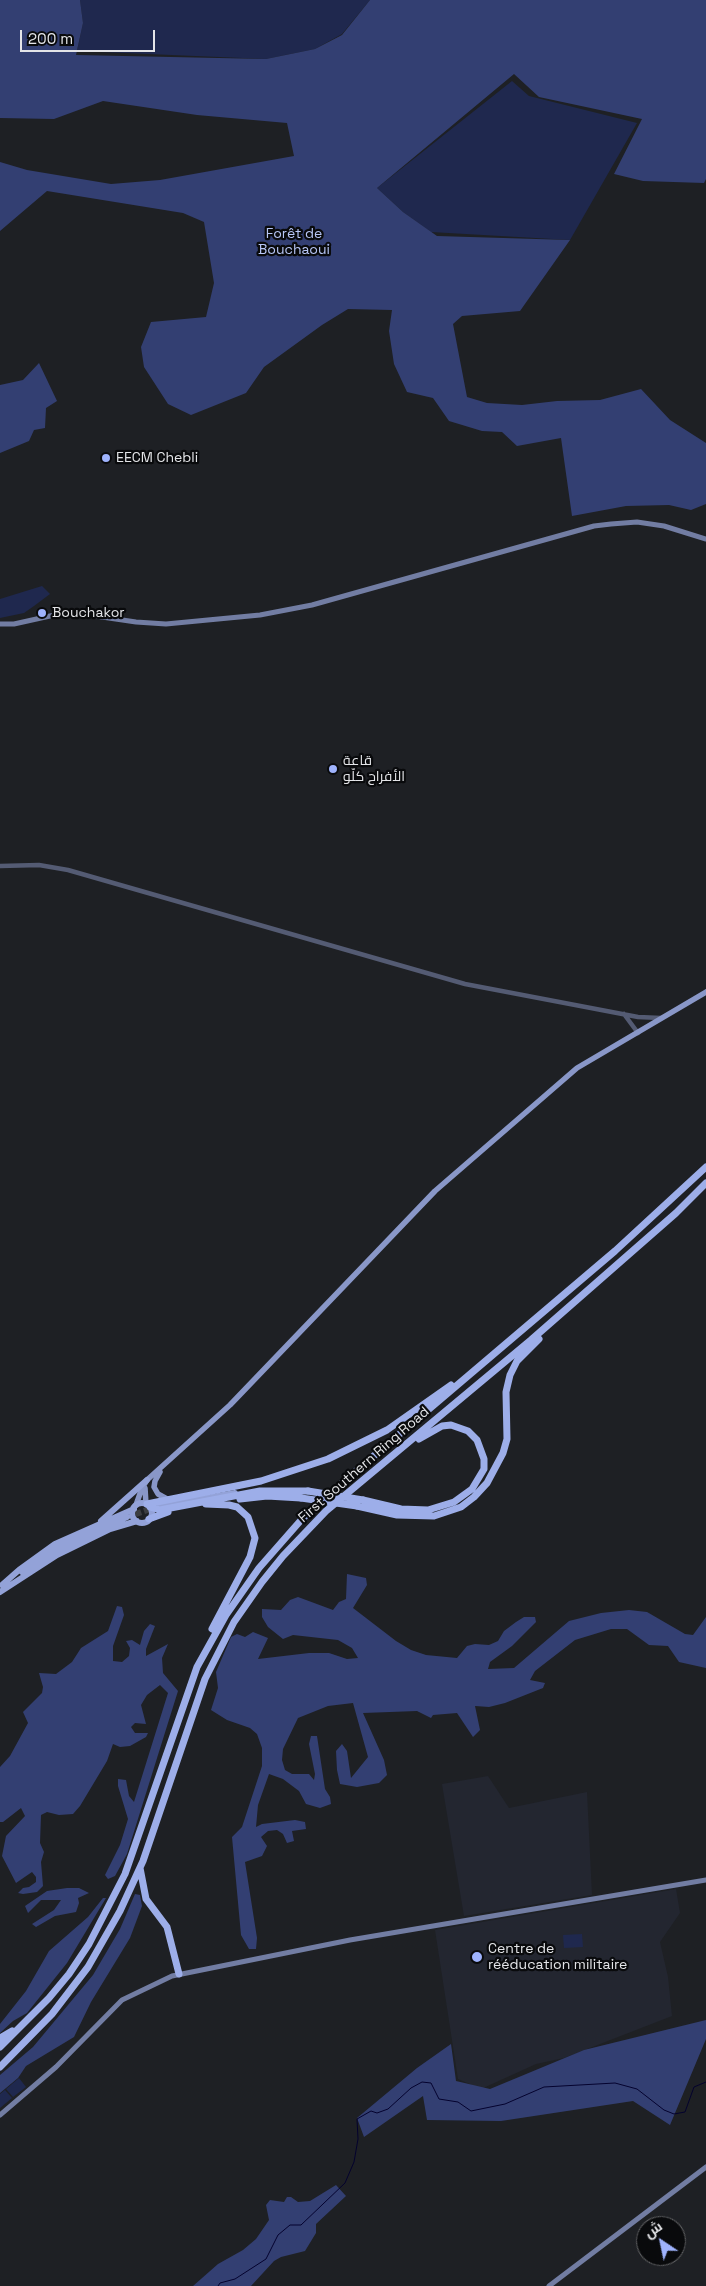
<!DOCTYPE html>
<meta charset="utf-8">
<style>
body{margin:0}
#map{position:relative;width:706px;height:2286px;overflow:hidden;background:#1e2024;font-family:"Space Grotesk",Cairo,sans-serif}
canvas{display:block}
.north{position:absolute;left:636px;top:2216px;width:50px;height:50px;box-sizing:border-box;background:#090a0c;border:1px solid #616264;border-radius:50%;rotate:326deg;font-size:14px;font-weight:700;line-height:20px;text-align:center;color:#e4e5e8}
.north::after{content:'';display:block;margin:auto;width:18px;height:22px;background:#9fb3fd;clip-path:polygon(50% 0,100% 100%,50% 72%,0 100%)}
.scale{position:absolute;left:20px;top:30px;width:135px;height:22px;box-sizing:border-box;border:2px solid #e4e5e8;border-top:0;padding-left:6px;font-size:15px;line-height:18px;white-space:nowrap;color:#e4e5e8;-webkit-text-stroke:4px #090a0c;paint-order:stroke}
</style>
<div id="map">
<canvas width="706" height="2286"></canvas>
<div class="north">ش</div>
<div class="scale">200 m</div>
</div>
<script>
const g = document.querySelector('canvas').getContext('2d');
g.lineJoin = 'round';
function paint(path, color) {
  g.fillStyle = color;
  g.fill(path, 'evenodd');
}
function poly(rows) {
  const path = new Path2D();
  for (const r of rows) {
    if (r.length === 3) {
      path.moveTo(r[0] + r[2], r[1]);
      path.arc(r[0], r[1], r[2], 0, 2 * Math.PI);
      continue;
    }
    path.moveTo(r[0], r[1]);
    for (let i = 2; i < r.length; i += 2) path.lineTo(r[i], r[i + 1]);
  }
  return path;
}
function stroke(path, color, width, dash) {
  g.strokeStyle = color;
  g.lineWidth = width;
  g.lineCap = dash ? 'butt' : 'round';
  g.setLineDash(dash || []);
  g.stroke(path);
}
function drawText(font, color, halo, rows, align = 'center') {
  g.font = font + ' "Space Grotesk",Cairo,sans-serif';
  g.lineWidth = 4.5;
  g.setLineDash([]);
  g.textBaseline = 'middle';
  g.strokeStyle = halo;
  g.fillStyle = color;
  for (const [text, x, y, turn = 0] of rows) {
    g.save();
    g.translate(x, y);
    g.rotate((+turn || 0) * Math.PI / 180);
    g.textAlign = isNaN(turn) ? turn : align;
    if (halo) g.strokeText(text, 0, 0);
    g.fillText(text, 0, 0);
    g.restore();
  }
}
const built = poly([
 [488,1776,509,1808,587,1792,592,1895,464,1916,442,1784],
 [676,1889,680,1913,660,1942,668,1977,672,2016,564,2058,536,2064,481,2089,458,2079,435,1930]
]);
const green = poly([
 [80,0,370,0,342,34,315,49,266,59,77,51,83,23],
 [512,81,529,96,637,123,570,240,431,232,403,212,377,188],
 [42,586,50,594,34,606,24,613,0,618,0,599],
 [582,1934,583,1947,564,1948,563,1935],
 [19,2078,26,2087,13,2097,6,2089],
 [5,2090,12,2098,0,2108,0,2094]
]);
const forest = poly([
 [0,0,80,0,83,23,76,55,266,59,315,49,342,35,370,0,706,0,706,179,704,183,643,181,614,174,642,119,539,97,514,74,377,188,403,212,437,236,570,240,520,311,462,316,453,324,467,397,487,403,522,405,557,401,600,400,641,389,670,420,706,443,706,504,691,510,669,505,626,506,572,516,561,438,517,446,502,432,482,431,449,421,433,398,407,392,394,364,389,331,392,310,348,309,322,325,264,367,246,393,191,415,168,404,144,367,141,347,151,322,206,317,214,283,204,222,183,213,47,191,0,231,0,162,27,170,111,184,160,180,294,156,287,123,197,115,103,101,54,119,0,118],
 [39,363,57,401,46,408,45,428,34,430,29,441,0,453,0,385,23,380],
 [347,1574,366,1578,367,1585,353,1608,396,1641,411,1650,426,1655,457,1658,467,1646,475,1644,489,1645,498,1641,504,1631,516,1622,524,1617,535,1617,536,1622,512,1646,490,1662,488,1669,514,1668,569,1621,601,1613,629,1610,647,1612,685,1634,693,1635,706,1617,706,1668,679,1662,668,1646,649,1645,627,1629,611,1629,575,1640,535,1671,530,1680,545,1683,543,1688,505,1703,489,1707,475,1706,480,1730,473,1737,457,1713,433,1715,431,1718,417,1711,363,1713,384,1760,387,1775,379,1783,357,1787,340,1784,337,1770,336,1751,342,1744,347,1751,351,1778,368,1757,353,1703,328,1706,298,1718,283,1749,282,1760,285,1770,292,1774,309,1774,314,1780,315,1774,309,1744,311,1736,317,1736,325,1789,330,1797,331,1804,320,1808,306,1804,299,1791,283,1779,269,1774,258,1805,256,1827,262,1824,295,1820,305,1822,306,1829,292,1831,294,1841,287,1843,283,1834,277,1830,268,1831,261,1837,267,1846,262,1856,245,1862,257,1938,256,1949,249,1949,241,1935,232,1837,242,1827,262,1766,262,1748,257,1734,250,1728,227,1720,211,1710,218,1688,216,1672,231,1637,237,1634,245,1637,253,1632,268,1638,258,1659,309,1653,329,1653,347,1659,358,1658,352,1648,338,1640,293,1635,283,1639,268,1627,262,1617,262,1609,281,1610,290,1600,298,1597,333,1610,339,1602,346,1599],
 [117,1606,122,1607,124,1615,113,1646,113,1661,122,1662,129,1656,130,1648,126,1641,132,1640,140,1645,144,1631,150,1624,155,1626,146,1649,146,1656,168,1644,162,1658,163,1673,178,1691,127,1854,115,1876,108,1879,105,1875,120,1845,128,1819,118,1786,118,1779,126,1780,129,1796,134,1802,168,1693,160,1685,147,1695,141,1705,146,1724,135,1723,131,1727,135,1733,148,1733,146,1737,130,1746,120,1747,113,1744,107,1761,80,1806,73,1814,59,1815,47,1812,41,1815,40,1843,44,1852,41,1862,43,1886,37,1892,23,1894,18,1893,23,1888,29,1887,36,1882,36,1877,32,1872,16,1883,2,1856,6,1836,25,1816,21,1808,3,1822,0,1822,0,1767,10,1756,28,1723,23,1712,42,1693,43,1687,39,1673,56,1674,72,1662,81,1648,108,1631],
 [67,1888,79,1888,89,1893,78,1898,79,1903,76,1912,55,1916,36,1927,32,1924,54,1910,61,1900,41,1900,28,1913,25,1906,47,1891],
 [135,1894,140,1895,142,1906,130,1938,91,2002,74,2037,26,2066,18,2078,0,2093,0,2075,33,2047,93,1975,120,1929],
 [103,1898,106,1898,67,1963,27,2013,13,2021,0,2033,0,2024,26,1991,49,1951,88,1917],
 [706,2020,706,2039,670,2125,633,2101,501,2121,427,2120,423,2096,364,2137,357,2118,417,2068,451,2044,456,2081,490,2089,584,2050],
 [336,2185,346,2196,316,2224,316,2233,305,2251,281,2257,274,2261,251,2286,193,2286,218,2264,243,2250,256,2239,269,2220,266,2205,270,2200,284,2202,287,2197,291,2197,298,2202,310,2201]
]);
const stream = poly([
 [218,2286,220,2283,235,2279,266,2259,278,2235,290,2225,301,2225,345,2183,354,2162,358,2139,357,2119,371,2111,377,2113,388,2109,411,2088,422,2082,431,2083,439,2099,458,2102,471,2111,505,2104,544,2087,615,2083,637,2089,664,2110,674,2114,685,2112,694,2087,706,2082]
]);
const trunkTunnel = poly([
 [127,1517,156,1507]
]);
const tertiary = poly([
 [0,866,39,865,68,870,465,984,638,1017,661,1018],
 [624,1014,638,1033]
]);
const secondary = poly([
 [0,624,14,624,68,612,136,622,166,624,260,615,312,605,594,526,611,524,637,522,664,526,706,539],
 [0,2115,56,2067,122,2000,172,1976,350,1940,706,1880],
 [549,2286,706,2167]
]);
const primary = poly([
 [160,1472,155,1481,154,1487,158,1494,167,1499],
 [145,1488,146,1504],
 [136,1505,142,1488,147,1480,230,1405,435,1191,577,1068,706,992]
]);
const trunk = poly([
 [142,1513,10],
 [160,1506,235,1493],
 [101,1521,147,1480],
 [22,1572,63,1546,127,1517],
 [2,1585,19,1570,55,1544,134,1509],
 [0,1592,57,1555,110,1529,137,1521]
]);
const motorway = poly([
 [240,1499,267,1496,301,1498],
 [363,1500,401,1509,428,1510,454,1502,472,1489,484,1469,484,1459,477,1440,468,1431,451,1425,442,1426,419,1439],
 [147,1504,261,1481,328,1459,387,1430,451,1385],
 [206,1504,229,1505,237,1507,248,1517,255,1538,250,1557,212,1629],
 [357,1506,397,1515,434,1516,461,1507,474,1497,487,1483,503,1453,507,1439,506,1392,510,1375,517,1361,539,1339],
 [150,1507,160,1510,260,1491,308,1491],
 [149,1519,168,1512],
 [140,1868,146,1899,167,1927,179,1974],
 [0,2038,12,2031],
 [0,2047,49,1998,69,1974,89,1944,125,1874,197,1667,226,1615,259,1568,302,1519,342,1483,615,1251,706,1167],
 [0,2067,52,2014,88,1967,120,1911,143,1861,205,1679,234,1622,262,1582,283,1556,326,1511,531,1340,676,1213,706,1183]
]);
const motorwayBridge = poly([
 [308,1491,363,1500],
 [301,1498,357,1506]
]);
const markers = [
 [106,458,5,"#9fb3fd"],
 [42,613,5,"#9fb3fd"],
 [333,769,5,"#9fb3fd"],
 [477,1957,6,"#9fb3fd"]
];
const parkNames = [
 ["Forêt de",294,234],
 ["Bouchaoui",294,250]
];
const poiNames = [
 ["EECM Chebli",116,458],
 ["Bouchakor",52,613],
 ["قاعة",343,761],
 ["الأفراح كلّو",343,777],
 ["Centre de",488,1949],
 ["rééducation militaire",488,1965]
];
const streetNames = [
 ["First Southern Ring Road",364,1465,-41]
];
paint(built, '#232630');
paint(green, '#1f284e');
paint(forest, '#333f72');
stroke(stream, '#04022e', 1);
stroke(trunkTunnel, '#3c3e41', 6, [6, 3]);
stroke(tertiary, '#545b73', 4.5);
stroke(secondary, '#727da3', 5);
stroke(primary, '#8997c8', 5.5);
stroke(trunk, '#93a2d8', 6);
stroke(motorway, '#9daee9', 7);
stroke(motorwayBridge, '#9daee9', 7);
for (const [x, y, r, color] of markers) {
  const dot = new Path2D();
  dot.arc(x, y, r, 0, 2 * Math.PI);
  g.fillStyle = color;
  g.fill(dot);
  stroke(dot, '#090a0c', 2);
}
drawText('14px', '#b8c7f7', '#090a0c', parkNames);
drawText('14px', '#e4e5e8', '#090a0c', poiNames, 'left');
drawText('14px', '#e4e5e8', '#090a0c', streetNames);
</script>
